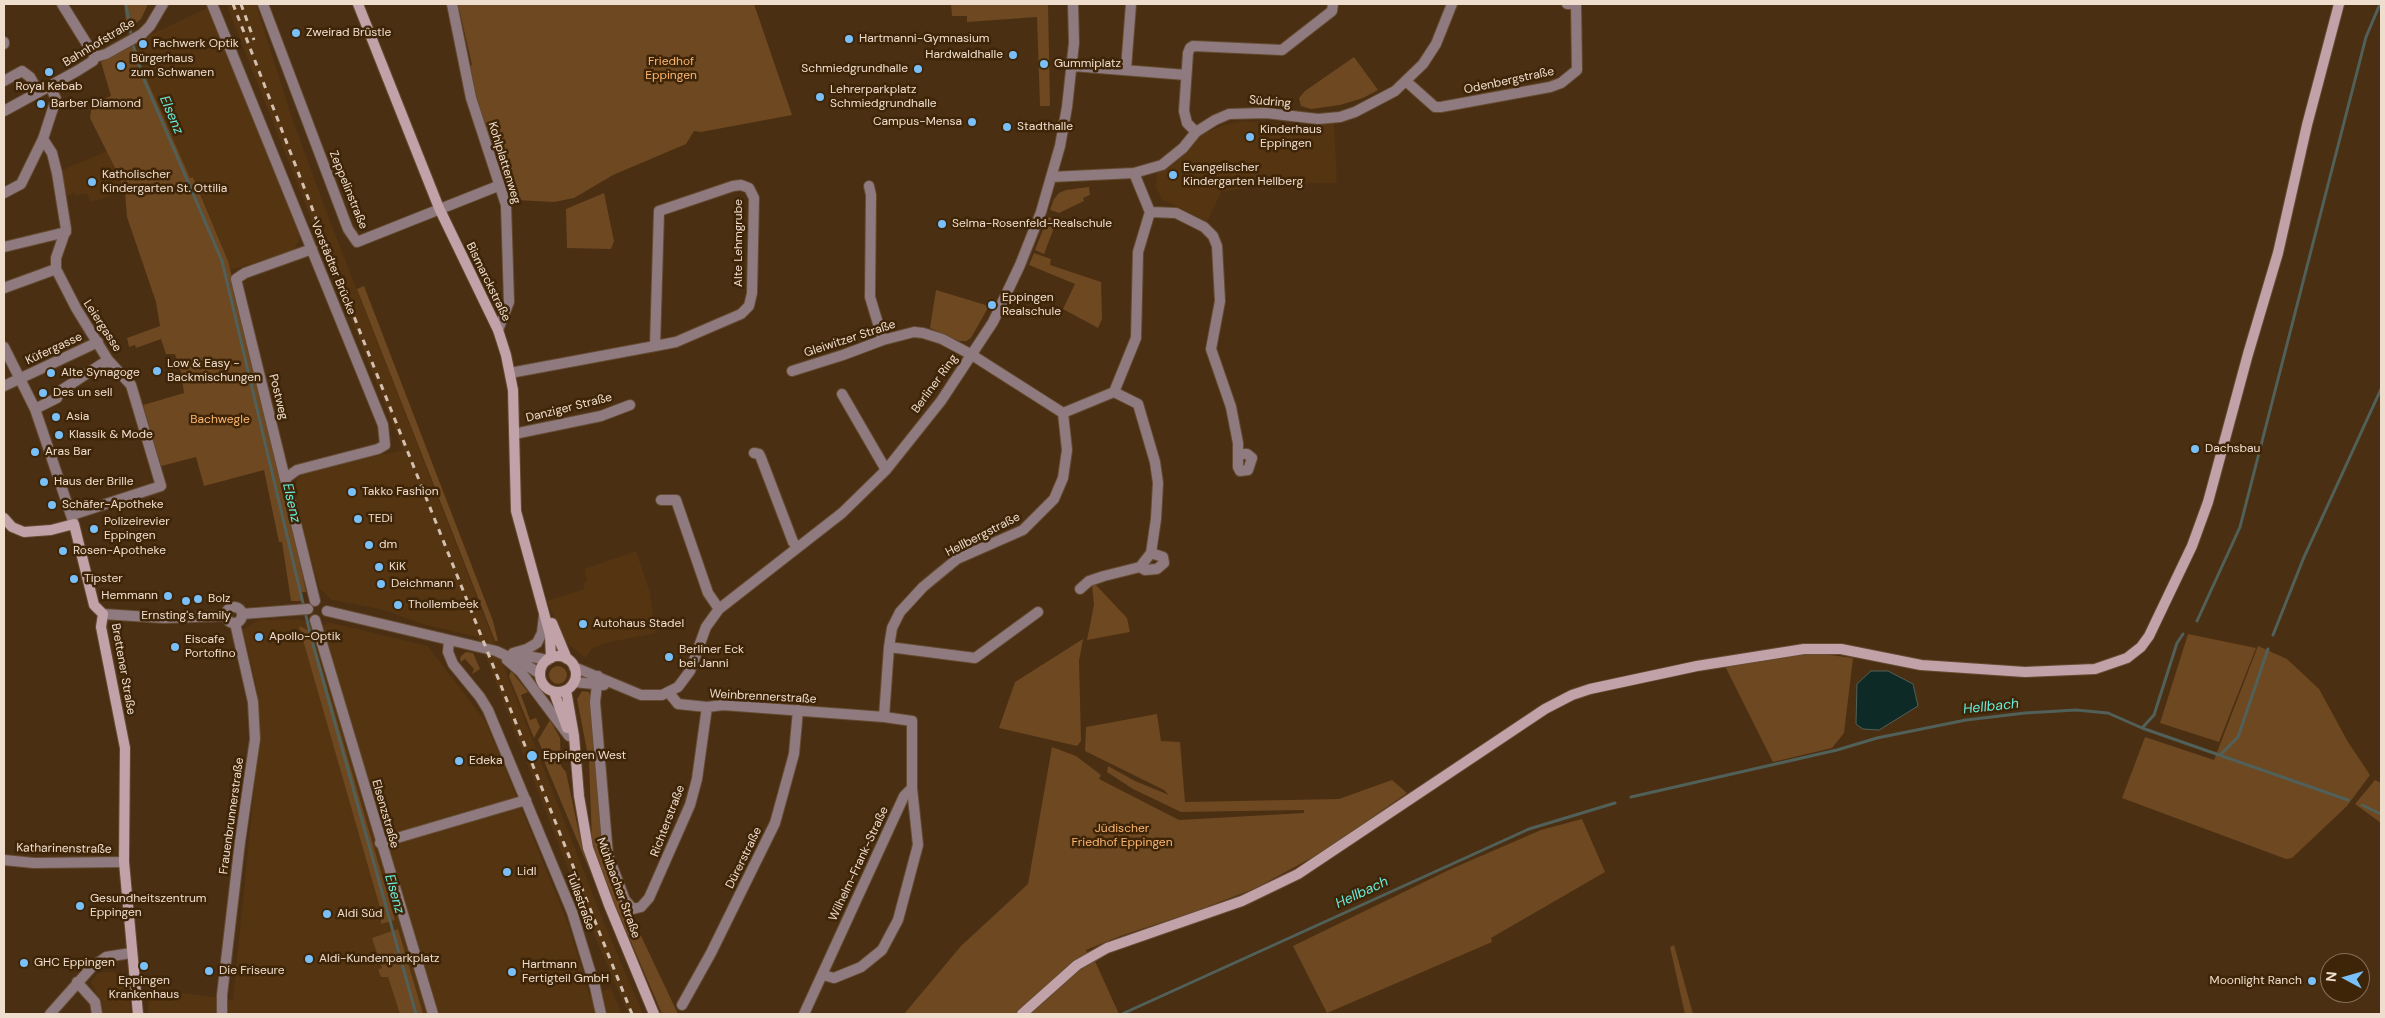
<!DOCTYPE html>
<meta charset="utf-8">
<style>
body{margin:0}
#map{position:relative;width:2385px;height:1018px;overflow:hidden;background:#4a2f13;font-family:"DM Sans",sans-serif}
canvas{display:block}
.frame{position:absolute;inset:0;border:5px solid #efddce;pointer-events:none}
.north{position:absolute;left:2320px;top:953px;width:50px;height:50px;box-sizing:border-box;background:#3f2508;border:1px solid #856f57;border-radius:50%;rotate:276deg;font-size:14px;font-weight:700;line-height:20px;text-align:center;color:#efddce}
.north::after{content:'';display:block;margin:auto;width:18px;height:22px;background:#79bff8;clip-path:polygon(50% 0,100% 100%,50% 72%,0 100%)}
</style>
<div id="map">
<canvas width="2385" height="1018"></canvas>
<div class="frame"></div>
<div class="north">N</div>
</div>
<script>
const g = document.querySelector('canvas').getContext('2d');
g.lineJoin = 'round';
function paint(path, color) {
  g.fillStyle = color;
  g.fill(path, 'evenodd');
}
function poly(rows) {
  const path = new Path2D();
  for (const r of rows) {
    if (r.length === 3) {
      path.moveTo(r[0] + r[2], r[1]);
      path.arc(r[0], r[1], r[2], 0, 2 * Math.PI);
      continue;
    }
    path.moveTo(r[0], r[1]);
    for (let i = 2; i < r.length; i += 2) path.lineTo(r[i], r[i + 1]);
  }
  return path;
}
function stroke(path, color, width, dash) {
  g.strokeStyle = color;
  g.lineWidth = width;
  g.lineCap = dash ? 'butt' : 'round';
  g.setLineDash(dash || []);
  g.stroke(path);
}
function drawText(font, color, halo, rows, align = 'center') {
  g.font = font + ' "DM Sans",sans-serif';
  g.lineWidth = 5;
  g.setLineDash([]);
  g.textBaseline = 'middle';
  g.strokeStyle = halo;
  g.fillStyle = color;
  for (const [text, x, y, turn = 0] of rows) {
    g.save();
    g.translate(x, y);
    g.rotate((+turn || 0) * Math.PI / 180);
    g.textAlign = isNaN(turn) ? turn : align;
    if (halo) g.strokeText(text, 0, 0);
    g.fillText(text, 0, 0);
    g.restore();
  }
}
const built = poly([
 [226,4,256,4,291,115,325,208,602,918,643,1014,628,1014,585,913,478,637,426,625,380,609,332,600,320,589,308,550,295,487,297,480,300,473,403,450],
 [207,8,302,235,292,253,229,270,228,261,194,177,190,178,140,64,135,42],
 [1244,121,1314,127,1314,125,1334,123,1337,180,1334,183,1267,184,1221,192,1207,222,1162,199,1156,188,1157,173,1176,162,1198,137,1207,130,1210,131,1224,125,1223,151,1224,125],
 [107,151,125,192,90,202,87,193,75,196,74,193,67,196,60,171],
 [636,551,650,593,656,633,605,643,591,649,586,658,566,643,547,601,584,589,583,583,587,581,584,569],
 [296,619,325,625,328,622,428,646,486,722,569,926,589,995,611,988,622,1014,148,1014,149,988,233,1000,260,730,257,689,243,630,258,620],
 [104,972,114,972,124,978,128,986,131,1014,99,1014,100,1001,91,982,97,974]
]);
const green = poly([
 [124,4,148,4,141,19,127,30],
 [458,4,754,4,792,115,701,132,694,131,686,144,613,175,574,198,554,202,516,200,503,189,473,93,469,66,472,65],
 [951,4,1048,4,1050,106,1040,106,1037,17,967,22,967,16,952,16],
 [135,45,140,64,190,178,193,177,228,261,295,539,306,592,302,592,303,601,291,601,282,542,279,542,264,470,204,486,196,457,161,466,143,405,184,393,181,372,175,354,166,354,161,339,136,348,135,345,129,347,127,338,160,326,156,302,127,217,125,192,114,166,90,118,92,104,111,96,101,62],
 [1354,57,1378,90,1363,98,1340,105,1311,109,1301,106,1299,98,1305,91],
 [1089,187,1090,195,1083,198,1084,201,1059,213,1050,210,1054,199,1059,193,1066,190],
 [604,193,614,241,611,249,567,248,566,209],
 [1048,217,1057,220,1044,254,1035,250],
 [1034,253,1051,259,1050,265,1101,282,1102,319,1098,328,1063,309,1075,284,1029,265],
 [364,286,493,621,498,641,495,641,357,289],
 [936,290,989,306,971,338,966,341,959,341,930,328],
 [1095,584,1127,618,1130,632,1087,640,1094,605,1092,585],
 [299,626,311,632,395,920,381,924,381,911],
 [2188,634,2256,648,2219,742,2160,723],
 [1083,639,1079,661,1081,741,1077,746,999,728,1015,682],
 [2258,646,2287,659,2319,689,2348,742,2370,775,2347,806,2292,858,2286,859,2122,798,2145,737,2214,760],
 [466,652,473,653,480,669,472,674,474,669,465,659,461,662,460,659,461,656],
 [1814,653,1853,658,1844,733,1832,748,1773,762,1725,666],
 [558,675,9],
 [511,671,528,692,521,695,530,720,536,718,540,727,534,738,509,676],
 [582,691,589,692,591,700,607,864,678,1014,662,1014,599,867,592,841,589,761,577,699],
 [1157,714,1161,741,1180,742,1185,802,1339,799,1392,780,1407,793,1324,851,1256,888,1191,913,1123,935,1086,950,1090,961,1094,959,1119,1014,904,1014,961,946,1028,884,1052,747,1076,756,1101,775,1099,779,1179,820,1304,813,1304,810,1181,812,1133,789,1107,772,1108,766,1135,781,1169,795,1164,790,1085,751,1086,727],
 [550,720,560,738,561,766,566,772,580,838,600,895,542,756,544,754,538,740],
 [2375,780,2381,783,2381,823,2355,804],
 [1582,819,1605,872,1491,938,1492,942,1327,1013,1293,946,1451,869,1541,830],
 [398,929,423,1014,400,1014,388,977,381,977,378,970,382,968,372,938],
 [1674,945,1693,1014,1685,1014,1670,947]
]);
const water = poly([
 [1871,671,1888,671,1913,684,1918,706,1879,730,1863,729,1856,724,1857,684,1871,671]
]);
const stream = poly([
 [126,4,132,42,145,82,222,261,311,637,416,1014],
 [2197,621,2240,527,2366,37,2380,4],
 [2273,635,2304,557,2381,389],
 [2142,728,2154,715,2177,643,2183,634],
 [2221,754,2238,737,2268,649],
 [1631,797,1837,750,1877,738,1966,720,2025,713,2076,710,2108,713,2142,728,2348,800],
 [2362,805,2381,814],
 [1122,1014,1529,829,1615,803]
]);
const street = poly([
 [62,4,95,57],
 [212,4,383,425,385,445,378,449,297,470,286,478],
 [263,4,348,229,357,242,498,186],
 [452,4,471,98,506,205,509,302,498,330],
 [4,42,4,44],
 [1073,66,1186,75],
 [1126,69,1131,4],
 [4,81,22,71,30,77,38,91],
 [1407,82,1435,107,1441,107,1550,87,1561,83,1577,70,1576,4,1567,4],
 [4,111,77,71,93,61,95,57,106,54,142,34,150,26,163,4],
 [1196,132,1187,123,1184,111,1188,53,1190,48,1193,46,1282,50,1332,11,1333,4],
 [43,139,52,153,57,173,66,229,56,258,56,269,76,308,108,360,131,385,161,486,72,515],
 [1051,177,1134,173,1162,165,1183,148,1196,132,1215,120,1229,114,1266,113,1318,119,1340,117,1355,112,1395,91,1423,64,1436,44,1452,4],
 [869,186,871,195,870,297,883,340],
 [4,193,21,184,43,139,56,99,50,86],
 [1150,212,1176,213,1204,227,1213,236,1217,246,1220,301,1211,349,1231,407,1238,443,1238,467,1240,471,1248,470,1252,458,1247,454,1239,454],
 [4,247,66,232],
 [312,249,245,273,236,279,315,601],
 [4,288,56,269],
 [4,347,35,409,73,521],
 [792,371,843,355,883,340,914,332,923,333,942,339,972,355,1063,413,1067,450,1063,478,1054,499,1023,530,957,559,923,587,900,612,892,628,889,647,884,717],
 [510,373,655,346,659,211,733,186,741,185,749,188,754,198,752,293,749,306,741,314,720,323,676,342,655,346],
 [4,386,98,342],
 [1114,392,1138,404,1155,462,1158,483,1156,519,1151,553,1140,567,1145,570,1157,569,1164,563,1163,557,1151,553],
 [842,394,886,470],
 [35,409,57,398,60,391,108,360],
 [1063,413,1114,392,1136,338,1138,252,1150,212,1134,173],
 [514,434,601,416,630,405],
 [754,453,759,454,761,458,793,542,797,547],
 [661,500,676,500,708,593,719,609],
 [1080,589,1089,581,1104,576,1140,567],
 [234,615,8],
 [327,611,496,651,528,666,540,674],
 [103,614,164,618,226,616],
 [242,614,308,609],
 [315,620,433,1014],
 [449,640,448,652,453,664,480,697,488,710,572,912,595,987,601,1014],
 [889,647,975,658,1038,612],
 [513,653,527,649,537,643,542,633,544,615],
 [517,654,548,660],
 [507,660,521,672,569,736],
 [574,667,641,695,662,695,678,687,690,671,706,627,719,609,842,513,886,470,941,401,993,322,1020,265,1041,212,1060,146,1067,107,1074,43,1073,4],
 [598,676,595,702,608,855,625,900,633,909,641,907,649,898,690,805,697,779,707,707],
 [574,682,604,685],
 [669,693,678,704,707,707,723,705,884,717,912,721,912,788,904,796,804,1014],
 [380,843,526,800],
 [4,860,34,863,124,862],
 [823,975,834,978,861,967,882,950,898,920,918,845,912,788],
 [77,982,95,1002,97,1014],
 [682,1005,711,953,775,823,794,754,798,710],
 [50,1014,91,968,106,957,131,953],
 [222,1014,222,995,240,842,255,739,253,702,235,623]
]);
const secondary = poly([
 [358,4,439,208,498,330,506,355,513,390,516,511,550,635,551,658],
 [4,518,12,527,24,532,51,530,74,524,94,605,103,614,101,627,125,748,124,862,138,1014],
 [552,623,567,659],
 [558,674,18],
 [566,690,574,736,579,796,588,848,609,905,654,1014],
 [554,692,567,728],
 [1022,1014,1077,965,1107,948,1242,901,1298,874,1545,709,1572,695,1590,689,1697,666,1804,649,1841,649,1921,665,2025,672,2095,669,2127,658,2141,647,2149,636,2192,546,2208,502,2248,354,2278,253,2307,125,2339,4]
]);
const rail = poly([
 [233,4,362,337,632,1014],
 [241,4,254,40]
]);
const markers = [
 [296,33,5,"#79bff8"],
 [849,39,5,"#79bff8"],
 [143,44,5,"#79bff8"],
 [1013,55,5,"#79bff8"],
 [1044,64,5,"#79bff8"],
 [121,66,5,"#79bff8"],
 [918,69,5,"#79bff8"],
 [49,72,5,"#79bff8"],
 [820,97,5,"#79bff8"],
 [41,104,5,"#79bff8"],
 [972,122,5,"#79bff8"],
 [1007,127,5,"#79bff8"],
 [1250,137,5,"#79bff8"],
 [1173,175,5,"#79bff8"],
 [92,182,5,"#79bff8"],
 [942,224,5,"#79bff8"],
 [992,305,5,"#79bff8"],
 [157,371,5,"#79bff8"],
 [51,373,5,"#79bff8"],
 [43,393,5,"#79bff8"],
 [56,417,5,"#79bff8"],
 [59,435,5,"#79bff8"],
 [2195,449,5,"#79bff8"],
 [35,452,5,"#79bff8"],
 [44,482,5,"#79bff8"],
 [352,492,5,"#79bff8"],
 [52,505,5,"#79bff8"],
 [358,519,5,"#79bff8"],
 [94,529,5,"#79bff8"],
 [369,545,5,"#79bff8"],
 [63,551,5,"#79bff8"],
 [379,567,5,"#79bff8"],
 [74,579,5,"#79bff8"],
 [381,584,5,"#79bff8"],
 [168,596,5,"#79bff8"],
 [198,599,5,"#79bff8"],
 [186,601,5,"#79bff8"],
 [398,605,5,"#79bff8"],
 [583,624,5,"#79bff8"],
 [259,637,5,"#79bff8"],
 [175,647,5,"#79bff8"],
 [669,657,5,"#79bff8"],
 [532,756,6,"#79bff8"],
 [459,761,5,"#79bff8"],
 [507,872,5,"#79bff8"],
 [80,906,5,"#79bff8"],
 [327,914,5,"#79bff8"],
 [309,959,5,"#79bff8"],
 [24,963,5,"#79bff8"],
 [144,966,5,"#79bff8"],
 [209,971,5,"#79bff8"],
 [512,972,5,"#79bff8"],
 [2312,981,5,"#79bff8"]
];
const poiNames = [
 ["Zweirad Brüstle",306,33],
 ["Hartmanni-Gymnasium",859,39],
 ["Fachwerk Optik",153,44],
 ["Hardwaldhalle",1003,55,"right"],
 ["Bürgerhaus",131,59],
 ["zum Schwanen",131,73],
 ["Gummiplatz",1054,64],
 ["Schmiedgrundhalle",908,69,"right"],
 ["Royal Kebab",49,87,"center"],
 ["Lehrerparkplatz",830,90],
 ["Schmiedgrundhalle",830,104],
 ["Barber Diamond",51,104],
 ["Campus-Mensa",962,122,"right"],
 ["Stadthalle",1017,127],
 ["Kinderhaus",1260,130],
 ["Eppingen",1260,144],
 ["Evangelischer",1183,168],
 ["Kindergarten Hellberg",1183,182],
 ["Katholischer",102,175],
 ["Kindergarten St. Ottilia",102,189],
 ["Selma-Rosenfeld-Realschule",952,224],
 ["Eppingen",1002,298],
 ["Realschule",1002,312],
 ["Low & Easy -",167,364],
 ["Backmischungen",167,378],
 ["Alte Synagoge",61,373],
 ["Des un sell",53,393],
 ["Asia",66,417],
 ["Klassik & Mode",69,435],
 ["Dachsbau",2205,449],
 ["Aras Bar",45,452],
 ["Haus der Brille",54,482],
 ["Takko Fashion",362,492],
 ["Schäfer-Apotheke",62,505],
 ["TEDi",368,519],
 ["Polizeirevier",104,522],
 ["Eppingen",104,536],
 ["dm",379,545],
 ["Rosen-Apotheke",73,551],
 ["KiK",389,567],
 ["Tipster",84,579],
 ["Deichmann",391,584],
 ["Hemmann",158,596,"right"],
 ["Bolz",208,599],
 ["Thollembeek",408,605],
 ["Ernsting's family",186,616,"center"],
 ["Autohaus Stadel",593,624],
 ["Apollo-Optik",269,637],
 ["Eiscafe",185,640],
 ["Portofino",185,654],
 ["Berliner Eck",679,650],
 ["bei Janni",679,664],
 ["Eppingen West",543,756],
 ["Edeka",469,761],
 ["Lidl",517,872],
 ["Gesundheitszentrum",90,899],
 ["Eppingen",90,913],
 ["Aldi Süd",337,914],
 ["Aldi-Kundenparkplatz",319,959],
 ["GHC Eppingen",34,963],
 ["Hartmann",522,965],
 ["Fertigteil GmbH",522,979],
 ["Die Friseure",219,971],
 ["Eppingen",144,981,"center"],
 ["Krankenhaus",144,995,"center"],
 ["Moonlight Ranch",2302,981,"right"]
];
const streetNames = [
 ["Bahnhofstraße",99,43,-31],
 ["Odenbergstraße",1509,81,-12],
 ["Südring",1270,102,5],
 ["Kohlplattenweg",504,163,73],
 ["Zeppelinstraße",348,190,68],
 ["Alte Lehmgrube",739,243,-90],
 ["Vorstädter Brücke",333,268,68],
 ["Bismarckstraße",488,282,64],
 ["Leiergasse",102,326,57],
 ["Gleiwitzer Straße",850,339,-18],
 ["Küfergasse",54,349,-25],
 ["Berliner Ring",935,384,-54],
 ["Postweg",278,397,76],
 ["Danziger Straße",569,408,-14],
 ["Hellbergstraße",983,535,-27],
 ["Brettener Straße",123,669,80],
 ["Weinbrennerstraße",763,697,3],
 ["Elsenzstraße",385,814,74],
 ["Frauenbrunnerstraße",232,816,-82],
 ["Richterstraße",668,821,-69],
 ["Katharinenstraße",64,849,1],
 ["Dürerstraße",744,858,-64],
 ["Wilhelm-Frank-Straße",859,864,-65],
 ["Mühlbacher Straße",618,888,70],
 ["Tullastraße",580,901,70]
];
const parkNames = [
 ["Friedhof",671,62],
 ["Eppingen",671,76],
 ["Bachwegle",220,420],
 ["Jüdischer",1122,829],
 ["Friedhof Eppingen",1122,843]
];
const waterNames = [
 ["Elsenz",171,115,67],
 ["Elsenz",291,503,77],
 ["Hellbach",1991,707,-6],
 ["Hellbach",1362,893,-25],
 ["Elsenz",394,894,74]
];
paint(built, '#543411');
paint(green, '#6e4820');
paint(water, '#0d2a26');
stroke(water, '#516058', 1);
stroke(stream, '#516058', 3);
stroke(street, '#644b31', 12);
stroke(secondary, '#644b31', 12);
stroke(street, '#8f7b7f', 10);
stroke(secondary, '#c2a2a9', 10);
stroke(rail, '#d4c0af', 3, [6, 6]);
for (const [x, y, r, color] of markers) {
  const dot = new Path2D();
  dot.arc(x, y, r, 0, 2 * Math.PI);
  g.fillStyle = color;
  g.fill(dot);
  stroke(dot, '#3f2508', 2);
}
drawText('12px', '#efddce', '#3f2508', poiNames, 'left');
drawText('12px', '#efddce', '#3f2508', streetNames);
drawText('12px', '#fcb671', '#3f2508', parkNames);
drawText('italic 14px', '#67ebdb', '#3f2508', waterNames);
</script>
